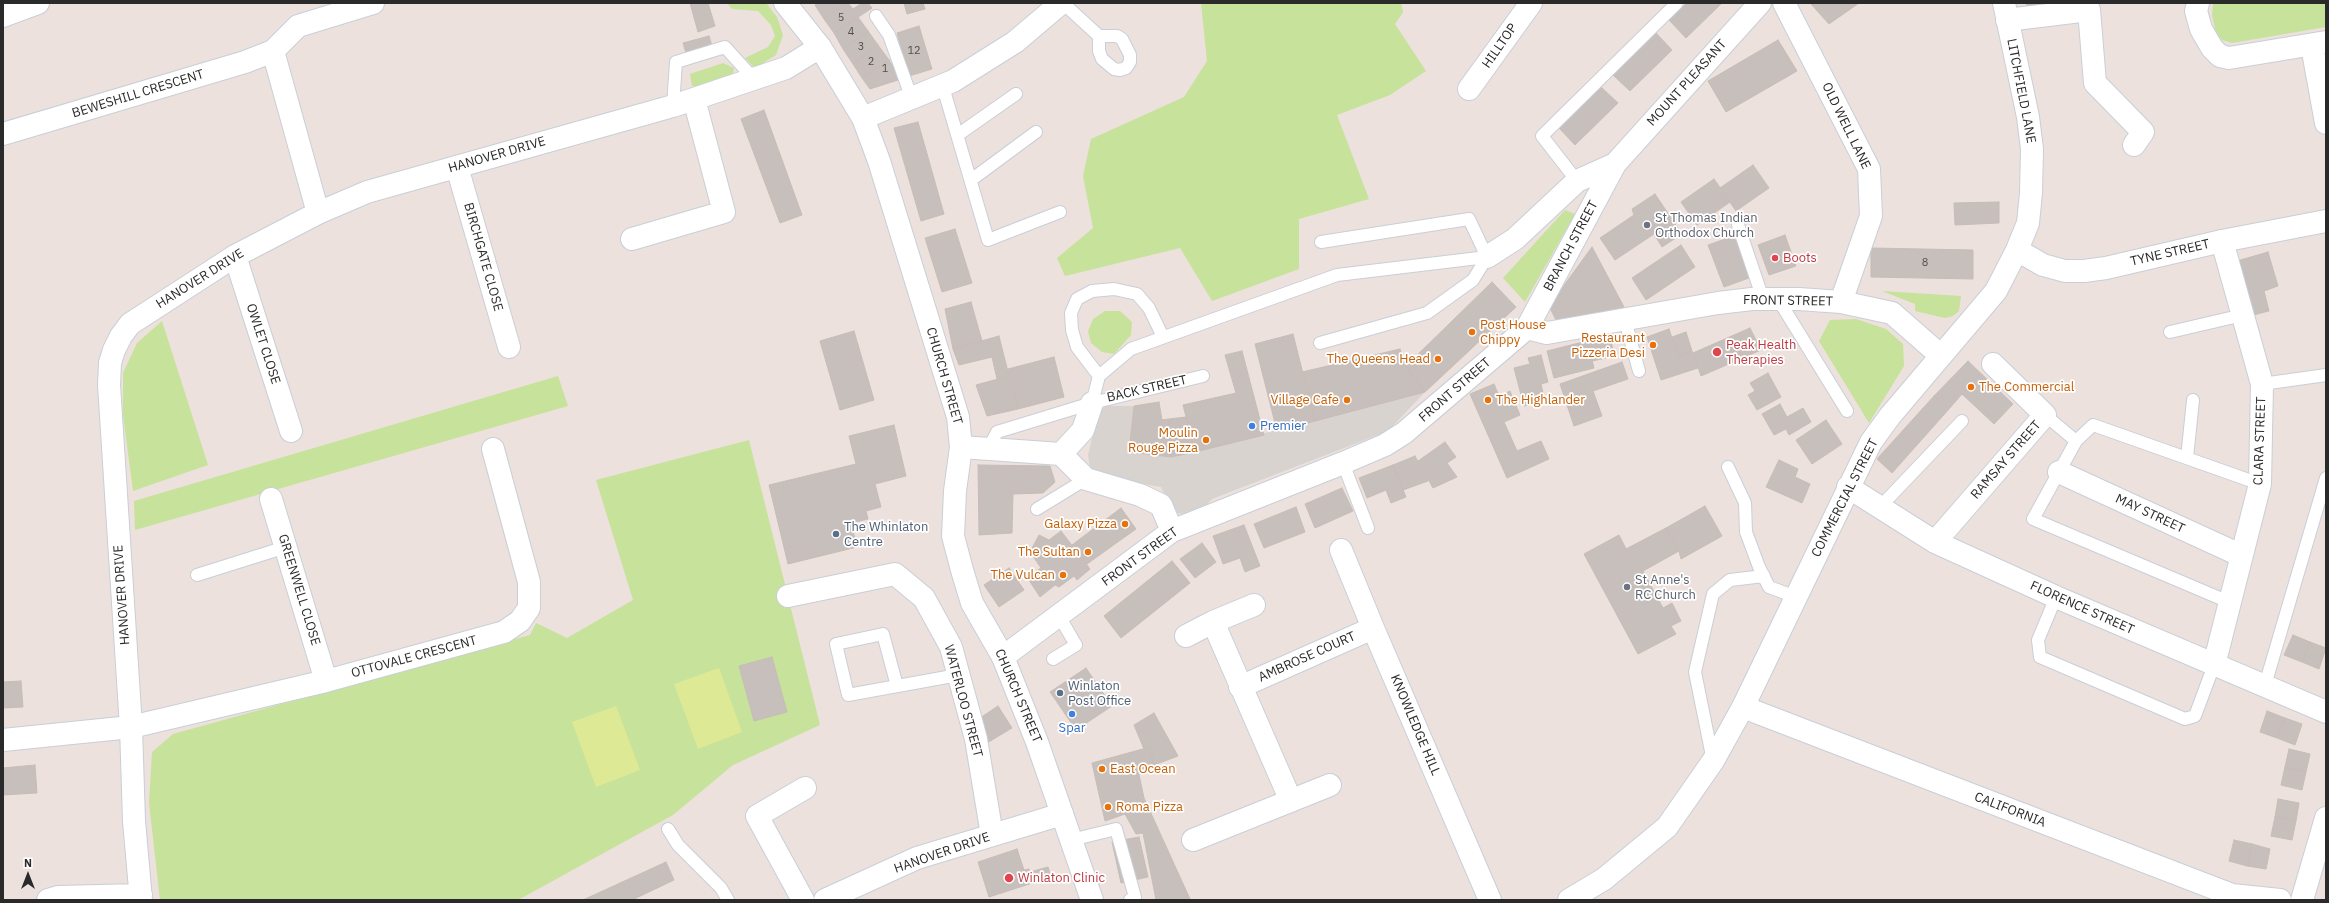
<!DOCTYPE html>
<style>
body{margin:0}
#map{position:relative;width:2329px;height:903px;overflow:hidden;background:#ece1dc;font-family:"IBM Plex Sans",sans-serif}
canvas{display:block}
.frame{position:absolute;inset:0;border:4px solid #2a2a2a;pointer-events:none}
.north{position:absolute;left:8px;top:855px;width:40px;height:40px;-webkit-text-stroke:3px #fff;paint-order:stroke;rotate:0deg;font-size:11px;font-weight:700;line-height:16px;text-align:center;color:#2a2a2a}
.north::after{content:'';display:block;margin:auto;width:14px;height:18px;background:#2a2a2a;clip-path:polygon(50% 0,100% 100%,50% 72%,0 100%)}
</style>
<div id="map">
<canvas width="2329" height="903"></canvas>
<div class="frame"></div>
<div class="north">N</div>
</div>
<script>
const g = document.querySelector('canvas').getContext('2d');
g.lineJoin = 'round';
function paint(path, color) {
  g.fillStyle = color;
  g.fill(path, 'evenodd');
}
function poly(rows) {
  const path = new Path2D();
  for (const r of rows) {
    path.moveTo(r[0], r[1]);
    for (let i = 2; i < r.length; i += 2) path.lineTo(r[i], r[i + 1]);
  }
  return path;
}
function stroke(path, color, width, dash) {
  g.strokeStyle = color;
  g.lineWidth = width;
  g.lineCap = dash ? 'butt' : 'round';
  g.setLineDash(dash || []);
  g.stroke(path);
}
function drawText(font, color, halo, rows, align = 'center') {
  g.font = font + ' "IBM Plex Sans",sans-serif';
  g.lineWidth = 3.5;
  g.setLineDash([]);
  g.textBaseline = 'middle';
  g.strokeStyle = halo;
  g.fillStyle = color;
  for (const [text, x, y, turn = 0] of rows) {
    g.save();
    g.translate(x, y);
    g.rotate((+turn || 0) * Math.PI / 180);
    g.textAlign = isNaN(turn) ? turn : align;
    if (halo) g.strokeText(text, 0, 0);
    g.fillText(text, 0, 0);
    g.restore();
  }
}
const green = poly([
 [727,3,766,3,777,17,783,35,776,55,755,68,745,58,768,47,775,36,771,25,758,11,732,9],
 [1201,3,1401,3,1403,12,1395,24,1426,71,1390,95,1337,115,1369,199,1299,219,1299,269,1212,301,1180,248,1065,276,1057,258,1093,228,1083,176,1091,139,1184,97,1207,61],
 [2213,3,2326,3,2326,27,2232,43,2222,40,2216,33,2212,15],
 [723,63,734,68,733,75,699,86,692,86,690,74],
 [1565,210,1575,214,1525,302,1503,278],
 [1882,291,1961,296,1959,311,1953,316,1945,318,1915,311,1915,304],
 [1105,311,1120,311,1132,322,1131,335,1114,354,1102,352,1091,343,1088,331,1093,319],
 [1856,319,1886,329,1903,344,1904,366,1869,423,1819,341,1830,320],
 [162,321,208,465,133,491,123,415,123,373,137,343],
 [558,376,568,406,135,530,134,501],
 [749,440,820,725,733,765,673,815,518,900,160,900,149,803,152,752,173,734,530,635,536,623,567,638,633,600,596,480]
]);
const pitch = poly([
 [719,668,742,732,698,749,674,684],
 [616,706,640,770,596,787,572,722]
]);
const plaza = poly([
 [1425,392,1388,431,1212,499,1201,510,1192,515,1177,513,1170,506,1161,487,1101,477,1090,468,1088,455,1099,410,1107,406,1134,406,1129,452,1171,457]
]);
const building = poly([
 [690,3,708,3,715,26,698,32,690,3],
 [818,3,845,3,824,19,815,5,818,3],
 [845,3,848,3,853,9,862,3,868,3,872,8,834,33,824,19,845,3],
 [904,3,923,3,925,9,907,14,904,3],
 [1687,3,1722,3,1686,38,1669,20,1687,3],
 [1814,3,1859,3,1829,24,1811,4,1814,3],
 [2026,3,2048,3,2027,6,2026,3],
 [858,17,868,31,843,49,834,33,858,17],
 [919,26,932,69,909,76,897,33,919,26],
 [868,31,878,45,853,64,843,49,868,31],
 [1656,33,1672,50,1630,91,1613,75,1656,33],
 [709,36,715,56,689,63,683,43,709,36],
 [1778,40,1797,71,1726,112,1708,81,1778,40],
 [878,45,889,60,862,78,853,64,878,45],
 [889,60,901,79,870,89,862,78,889,60],
 [1601,87,1618,103,1575,145,1559,128,1601,87],
 [764,110,802,215,780,223,741,119,764,110],
 [918,122,944,214,921,221,894,128,918,122],
 [1753,165,1769,188,1736,211,1720,188,1753,165],
 [1714,179,1730,202,1697,225,1681,202,1714,179],
 [1655,194,1682,234,1662,247,1654,234,1615,260,1600,238,1634,215,1632,209,1655,194],
 [1999,202,1999,223,1955,225,1954,203,1999,202],
 [955,229,972,283,942,292,925,238,955,229],
 [1785,235,1796,266,1769,275,1758,245,1785,235],
 [1734,236,1749,278,1724,287,1708,245,1734,236],
 [1681,245,1695,267,1646,300,1632,278,1681,245],
 [1592,247,1624,307,1556,320,1549,306,1592,247],
 [1871,248,1973,250,1973,279,1871,277,1871,248],
 [2268,252,2278,286,2264,291,2269,311,2253,315,2237,261,2268,252],
 [1492,282,1516,307,1425,392,1406,366,1492,282],
 [971,302,982,341,953,349,945,309,971,302],
 [1750,328,1761,350,1701,376,1693,353,1750,328],
 [1669,329,1678,356,1692,351,1698,368,1661,380,1647,337,1669,329],
 [854,331,874,400,840,410,820,341,854,331],
 [1686,332,1692,351,1678,356,1672,337,1686,332],
 [1293,334,1315,421,1277,431,1255,344,1293,334],
 [1609,335,1615,356,1592,361,1587,341,1609,335],
 [999,336,1009,376,997,379,992,357,959,365,953,349,999,336],
 [1587,341,1594,368,1554,378,1547,351,1587,341],
 [1400,349,1406,366,1425,392,1315,421,1302,372,1400,349],
 [1242,351,1264,435,1195,452,1183,405,1236,393,1225,355,1242,351],
 [1541,355,1548,382,1541,384,1545,401,1524,406,1514,368,1530,364,1528,358,1541,355],
 [1054,357,1064,397,1018,409,1008,369,1054,357],
 [1968,361,2013,404,1994,424,1962,394,1949,409,1934,396,1968,361],
 [1622,362,1628,379,1593,391,1602,416,1574,426,1560,384,1622,362],
 [1768,373,1781,397,1757,410,1748,395,1755,391,1750,383,1768,373],
 [1009,376,1018,409,987,416,976,385,1009,376],
 [1494,384,1499,396,1510,391,1520,415,1504,422,1517,451,1541,441,1549,459,1507,478,1470,394,1494,384],
 [1934,396,1949,409,1892,473,1877,459,1934,396],
 [1159,402,1162,420,1169,419,1171,457,1129,452,1134,406,1159,402],
 [1780,404,1787,417,1803,408,1811,422,1789,435,1786,429,1774,435,1762,414,1780,404],
 [1186,417,1195,452,1171,457,1169,419,1186,417],
 [1826,420,1842,444,1812,464,1796,440,1826,420],
 [894,425,906,476,875,484,881,507,866,511,868,519,851,523,857,547,788,564,769,485,856,464,849,436,894,425],
 [1445,442,1456,457,1447,463,1457,477,1433,488,1418,461,1445,442],
 [1415,456,1428,481,1403,490,1393,465,1415,456],
 [1779,460,1798,469,1795,477,1810,484,1802,503,1766,487,1779,460],
 [978,465,1050,466,1055,482,1043,493,1013,494,1012,533,979,535,978,465],
 [1393,465,1406,497,1391,503,1386,490,1367,498,1359,478,1393,465],
 [1342,488,1353,511,1315,528,1305,504,1342,488],
 [1705,506,1722,536,1681,559,1679,551,1666,528,1705,506],
 [1296,507,1305,532,1264,548,1254,524,1296,507],
 [1121,508,1136,529,1087,564,1072,545,1121,508],
 [1244,525,1260,566,1245,572,1240,558,1223,564,1213,536,1244,525],
 [1666,528,1679,551,1643,571,1663,608,1672,603,1681,621,1671,626,1676,634,1638,654,1584,554,1619,535,1626,549,1666,528],
 [1061,531,1090,569,1077,580,1074,576,1059,587,1055,585,1040,597,1027,577,1041,568,1030,552,1039,535,1049,540,1061,531],
 [1202,543,1216,562,1195,578,1180,559,1202,543],
 [1172,561,1190,583,1121,638,1104,616,1172,561],
 [1009,568,1024,590,999,607,984,585,1009,568],
 [2293,635,2310,642,2302,662,2284,655,2293,635],
 [2310,642,2326,648,2319,669,2302,662,2310,642],
 [772,657,787,712,754,721,739,666,772,657],
 [1086,668,1112,706,1076,730,1050,692,1086,668],
 [21,681,23,707,3,708,3,682,21,681],
 [998,706,1012,728,987,743,974,722,998,706],
 [2267,711,2285,718,2277,738,2260,732,2267,711],
 [1154,713,1178,756,1154,765,1150,747,1144,749,1134,725,1154,713],
 [2285,718,2302,724,2295,745,2277,738,2285,718],
 [1150,747,1154,765,1138,770,1144,798,1190,899,1189,900,1156,900,1143,833,1136,834,1125,814,1105,821,1092,763,1150,747],
 [2289,749,2310,754,2306,772,2285,767,2289,749],
 [35,765,37,793,3,795,3,768,35,765],
 [2285,767,2306,772,2302,790,2281,785,2285,767],
 [2278,799,2299,803,2296,821,2275,817,2278,799],
 [2275,817,2296,821,2292,840,2271,836,2275,817],
 [1139,837,1148,877,1121,883,1112,842,1139,837],
 [2234,840,2252,844,2247,866,2229,861,2234,840],
 [2252,844,2270,849,2266,869,2247,866,2252,844],
 [1017,849,1024,870,1029,869,1030,872,1048,867,1051,877,989,897,978,862,1017,849],
 [666,862,674,880,632,900,583,900,666,862]
]);
const lane = poly([
 [1063,3,1099,36,1117,36,1122,39,1130,55,1130,62,1126,68,1120,70,1114,69,1102,59,1099,51,1099,36],
 [876,16,889,35,912,99],
 [943,87,988,240,1060,212],
 [673,106,676,62,725,47,754,79],
 [959,134,1016,94],
 [971,180,1036,132],
 [1577,181,1542,136,1677,3],
 [1738,225,1763,299],
 [1321,242,1469,219,1487,257],
 [1778,299,1847,411],
 [1625,320,1639,371],
 [2170,332,2243,315],
 [1320,343,1427,313,1473,280,1487,257],
 [1099,376,1077,347,1072,330,1071,313,1077,299,1092,291,1114,289,1137,294,1149,308,1163,337],
 [2262,384,2326,375],
 [1092,403,1099,376,1131,349,1337,275,1487,257],
 [2045,415,2076,441],
 [988,449,997,432,1092,403,1203,376],
 [2187,458,2193,400],
 [1343,463,1368,528],
 [1728,467,1745,503,1746,532,1759,567,1769,587,1796,597],
 [1880,507,1962,421],
 [1037,509,1086,479],
 [197,575,286,547],
 [2056,597,2038,640,2040,657,2185,719,2195,716,2214,665],
 [2229,602,2033,519,2076,441,2093,425,2260,484],
 [1053,659,1076,645,1059,616],
 [2265,685,2326,478],
 [897,686,883,634,836,644,848,695,958,675],
 [1713,761,1695,672,1713,594,1730,580,1764,576],
 [668,829,678,845,721,888,728,900],
 [1071,840,1116,829,1135,897,1130,900]
]);
const street = poly([
 [1784,3,1869,169,1871,216,1841,302],
 [2198,3,2196,11,2201,29,2212,48,2220,56,2229,58,2326,42],
 [2007,20,2089,10,2095,83,2143,132,2134,145],
 [2312,46,2326,123],
 [273,51,318,213],
 [1469,89,1531,3],
 [863,118,953,81,1015,42,1061,3],
 [3,134,245,62,273,51,298,26,373,3],
 [457,167,509,347],
 [632,239,724,212,694,99],
 [235,256,291,431],
 [1487,257,1515,239,1577,181,1615,164],
 [1527,328,1615,164,1760,3],
 [961,447,1061,454,1086,479,1140,495,1161,505,1172,531],
 [1061,454,1083,430,1092,403],
 [2059,472,2240,555],
 [1848,487,1935,542,2056,597,2326,712],
 [271,499,326,681],
 [1935,542,2045,415,1993,364],
 [1341,550,1373,628,1490,900],
 [788,596,895,574,924,598,951,647,976,739,992,835],
 [1213,622,1291,801],
 [1186,636,1213,622,1254,605],
 [1003,657,1172,531,1343,463,1385,445,1404,433,1527,328,1547,333,1718,303,1752,299,1799,299,1841,302,1892,313,1940,355],
 [2214,665,2260,484,2262,384,2222,241],
 [1240,687,1373,628],
 [1743,707,2232,895,2280,900],
 [3,740,131,727,326,681,504,632,520,621,529,608,529,582,493,449],
 [1193,840,1330,785],
 [48,900,58,897,141,895],
 [141,900,134,821,131,727,109,385,110,363,114,350,121,336,130,324,235,256,318,213,367,192,673,106,786,68,820,47],
 [803,900,757,816,805,788],
 [825,900,917,858,1062,814],
 [2302,900,2326,818]
]);
const secondary = poly([
 [785,3,820,47,863,118,879,161,958,417,961,447,955,491,953,536,962,570,972,603,1003,657,1037,742,1092,900],
 [3,16,38,3],
 [2017,250,2043,265,2065,271,2084,271,2106,268,2222,241,2326,221],
 [1569,900,1604,879,1667,827,1713,761,1743,707,1871,442,1890,416,1996,291,2017,250,2028,223,2031,193,2032,149,2028,117,2004,3]
]);
const markers = [
 [1647,225,4,"#6b7280"],
 [1775,258,4,"#e0444e"],
 [1472,332,4,"#e8710a"],
 [1653,345,4,"#e8710a"],
 [1717,352,5,"#e0444e"],
 [1438,359,4,"#e8710a"],
 [1971,387,4,"#e8710a"],
 [1347,400,4,"#e8710a"],
 [1488,400,4,"#e8710a"],
 [1252,426,4,"#3f7fe0"],
 [1206,440,4,"#e8710a"],
 [1125,524,4,"#e8710a"],
 [836,534,4,"#5c6f8a"],
 [1088,552,4,"#e8710a"],
 [1063,575,4,"#e8710a"],
 [1627,587,4,"#6b7280"],
 [1060,693,4,"#5c6f8a"],
 [1072,714,4,"#3f7fe0"],
 [1102,769,4,"#e8710a"],
 [1108,807,4,"#e8710a"],
 [1009,878,5,"#e0444e"]
];
const numberNames = [
 ["5",841,18],
 ["4",851,32],
 ["3",861,47],
 ["12",914,51],
 ["2",871,62],
 ["1",885,69],
 ["8",1925,263]
];
const streetNames = [
 ["HILLTOP",1500,46,-55],
 ["MOUNT PLEASANT",1687,83,-48],
 ["LITCHFIELD LANE",2021,91,79],
 ["BEWESHILL CRESCENT",138,94,-17],
 ["OLD WELL LANE",1846,126,64],
 ["HANOVER DRIVE",497,155,-16],
 ["BRANCH STREET",1571,246,-62],
 ["TYNE STREET",2170,253,-13],
 ["BIRCHGATE CLOSE",483,257,74],
 ["HANOVER DRIVE",200,279,-32],
 ["FRONT STREET",1788,301,1],
 ["OWLET CLOSE",263,344,72],
 ["CHURCH STREET",944,376,74],
 ["BACK STREET",1147,389,-13],
 ["FRONT STREET",1455,390,-41],
 ["CLARA STREET",2260,441,-88],
 ["RAMSAY STREET",2006,460,-49],
 ["COMMERCIAL STREET",1845,498,-63],
 ["MAY STREET",2150,514,25],
 ["FRONT STREET",1140,557,-36],
 ["GREENWELL CLOSE",299,590,73],
 ["HANOVER DRIVE",122,595,-94],
 ["FLORENCE STREET",2082,608,24],
 ["OTTOVALE CRESCENT",414,657,-15],
 ["AMBROSE COURT",1307,657,-24],
 ["CHURCH STREET",1018,696,67],
 ["WATERLOO STREET",963,701,75],
 ["KNOWLEDGE HILL",1415,725,67],
 ["CALIFORNIA",2010,810,21],
 ["HANOVER DRIVE",942,853,-19]
];
const worshipNames = [
 ["St Thomas Indian",1655,218],
 ["Orthodox Church",1655,233],
 ["St Anne's",1635,580],
 ["RC Church",1635,595]
];
const healthNames = [
 ["Boots",1783,258],
 ["Peak Health",1726,345],
 ["Therapies",1726,360],
 ["Winlaton Clinic",1018,878]
];
const foodNames = [
 ["Post House",1480,325,"left"],
 ["Chippy",1480,340,"left"],
 ["Restaurant",1645,338],
 ["Pizzeria Desi",1645,353],
 ["The Queens Head",1430,359],
 ["The Commercial",1979,387,"left"],
 ["Village Cafe",1339,400],
 ["The Highlander",1496,400,"left"],
 ["Moulin",1198,433],
 ["Rouge Pizza",1198,448],
 ["Galaxy Pizza",1117,524],
 ["The Sultan",1080,552],
 ["The Vulcan",1055,575],
 ["East Ocean",1110,769,"left"],
 ["Roma Pizza",1116,807,"left"]
];
const shopNames = [
 ["Premier",1260,426],
 ["Spar",1072,728,"center"]
];
const serviceNames = [
 ["The Whinlaton",844,527],
 ["Centre",844,542],
 ["Winlaton",1068,686],
 ["Post Office",1068,701]
];
paint(green, '#c7e29a');
paint(pitch, '#dee996');
paint(plaza, '#d8d3cf');
paint(building, '#c7bfbb');
stroke(building, '#c7bcb6', 1);
stroke(lane, '#c8cfd8', 14);
stroke(street, '#c8cfd8', 24);
stroke(secondary, '#c8cfd8', 24);
stroke(lane, '#fff', 12);
stroke(street, '#fff', 22);
stroke(secondary, '#fff', 22);
for (const [x, y, r, color] of markers) {
  const dot = new Path2D();
  dot.arc(x, y, r, 0, 2 * Math.PI);
  g.fillStyle = color;
  g.fill(dot);
  stroke(dot, '#fff', 1.5);
}
drawText('11px', '#514f4e', null, numberNames);
drawText('13px', '#2a2a2a', '#fff', streetNames);
drawText('13px', '#5b616d', '#fff', worshipNames, 'left');
drawText('13px', '#be3a42', '#fff', healthNames, 'left');
drawText('13px', '#c56008', '#fff', foodNames, 'right');
drawText('13px', '#366cbe', '#fff', shopNames, 'left');
drawText('13px', '#4e5e75', '#fff', serviceNames, 'left');
</script>
